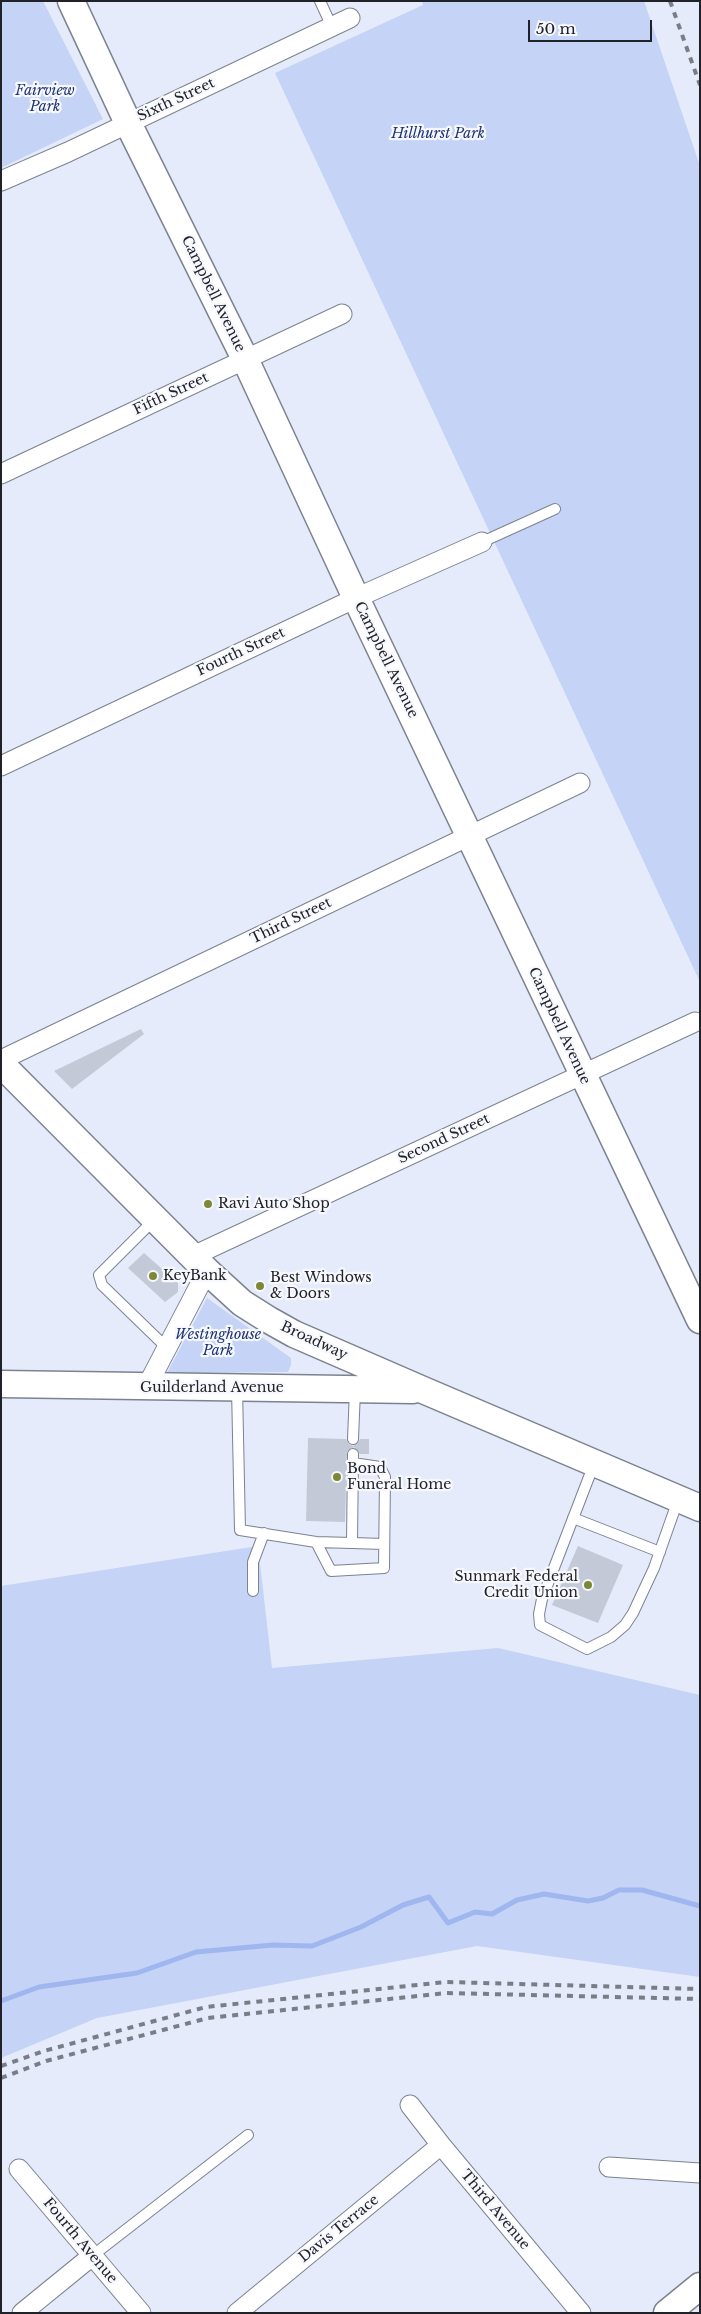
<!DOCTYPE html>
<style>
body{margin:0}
#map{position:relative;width:701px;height:2314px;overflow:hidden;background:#e5ebfa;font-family:"Libre Baskerville",serif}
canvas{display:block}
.frame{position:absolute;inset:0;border:2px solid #202228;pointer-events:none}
.scale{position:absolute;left:528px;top:20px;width:124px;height:22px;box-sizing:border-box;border:2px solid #202228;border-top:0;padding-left:6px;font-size:15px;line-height:18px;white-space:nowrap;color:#202228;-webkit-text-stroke:4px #f6f8fe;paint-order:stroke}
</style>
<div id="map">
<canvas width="701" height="2314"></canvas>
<div class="frame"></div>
<div class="scale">50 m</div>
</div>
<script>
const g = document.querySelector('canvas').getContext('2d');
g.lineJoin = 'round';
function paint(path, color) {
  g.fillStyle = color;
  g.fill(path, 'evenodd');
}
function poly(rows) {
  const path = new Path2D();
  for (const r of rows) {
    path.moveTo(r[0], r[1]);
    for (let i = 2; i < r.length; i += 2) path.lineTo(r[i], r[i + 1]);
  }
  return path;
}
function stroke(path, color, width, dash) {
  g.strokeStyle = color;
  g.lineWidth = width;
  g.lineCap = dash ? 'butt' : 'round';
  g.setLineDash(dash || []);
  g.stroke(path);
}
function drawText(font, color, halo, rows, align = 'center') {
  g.font = font + ' "Libre Baskerville",serif';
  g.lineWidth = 4.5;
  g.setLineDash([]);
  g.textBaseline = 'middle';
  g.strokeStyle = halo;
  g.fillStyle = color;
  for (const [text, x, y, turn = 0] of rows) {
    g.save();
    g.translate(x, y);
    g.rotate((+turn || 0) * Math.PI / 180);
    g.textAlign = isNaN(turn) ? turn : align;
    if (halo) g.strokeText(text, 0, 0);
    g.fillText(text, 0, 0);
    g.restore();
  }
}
const green = poly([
 [1,1,43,1,103,119,1,168],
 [422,1,644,1,700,166,700,982,275,73,423,5],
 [207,1298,291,1358,291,1365,288,1372,167,1373],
 [258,1546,272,1668,498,1648,700,1695,700,1977,477,1946,97,2018,1,2058,1,1586]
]);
const stream = poly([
 [1,2001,39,1987,137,1973,196,1952,273,1945,312,1946,361,1927,403,1905,429,1897,448,1923,475,1912,492,1914,517,1900,544,1894,588,1901,603,1898,619,1890,642,1890,700,1906]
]);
const building = poly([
 [141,1029,144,1034,72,1089,54,1071],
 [144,1253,178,1283,178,1292,165,1302,128,1268],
 [308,1438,346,1439,349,1444,353,1446,358,1443,360,1439,369,1439,369,1454,360,1454,354,1447,347,1451,345,1522,306,1521],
 [578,1546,623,1565,598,1623,552,1605]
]);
const lane = poly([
 [320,1,332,27],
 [482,542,555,509],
 [155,1219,99,1275,102,1285,167,1348],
 [237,1388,240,1530,316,1542,352,1543,353,1454],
 [353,1439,355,1390],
 [594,1464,542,1599,539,1614,540,1625,587,1649,611,1637,625,1625,633,1613,654,1568,678,1500],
 [573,1518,660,1552],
 [316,1542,331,1571,384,1568,385,1477,380,1467,353,1463],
 [352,1543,384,1544],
 [253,1591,253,1562,264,1533],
 [92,2256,248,2135]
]);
const street = poly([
 [1,181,68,152,350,18],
 [1,474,342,314],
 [1,766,356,598,482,542],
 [1,1060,580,783],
 [193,1256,695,1022],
 [146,1388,207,1271],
 [410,2105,441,2145,581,2313],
 [609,2167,700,2173],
 [19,2169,141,2313],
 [22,2313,92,2256],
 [237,2313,441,2145]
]);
const secondary = poly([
 [71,1,128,123,245,359,356,598,700,1320],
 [1,1064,207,1271,242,1303,269,1320,294,1334,423,1390,700,1508],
 [1,1384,413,1390],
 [667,2313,700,2286]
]);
const rail = poly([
 [670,1,700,85],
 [1,2066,44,2051,206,2007,446,1982,700,1989],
 [1,2078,46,2061,208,2018,446,1993,700,1999]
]);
const markers = [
 [208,1204,5,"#7c8836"],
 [153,1276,5,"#7c8836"],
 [260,1286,5,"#7c8836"],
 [337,1477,5,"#7c8836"],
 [588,1585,5,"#7c8836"]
];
const parkNames = [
 ["Fairview",45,91],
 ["Park",45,107],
 ["Hillhurst Park",438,134],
 ["Westinghouse",218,1335],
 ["Park",218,1351]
];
const streetNames = [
 ["Sixth Street",176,100,-25],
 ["Campbell Avenue",213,294,64],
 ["Fifth Street",171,394,-25],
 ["Fourth Street",241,652,-25],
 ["Campbell Avenue",386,660,64],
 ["Third Street",291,921,-26],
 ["Campbell Avenue",559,1026,65],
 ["Second Street",444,1139,-25],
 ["Broadway",314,1341,25],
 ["Guilderland Avenue",212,1388],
 ["Third Avenue",495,2210,50],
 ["Davis Terrace",339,2229,-39],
 ["Fourth Avenue",80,2241,50]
];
const poiNames = [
 ["Ravi Auto Shop",218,1204],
 ["KeyBank",163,1276],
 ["Best Windows",270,1278],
 ["& Doors",270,1294],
 ["Bond",347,1469],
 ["Funeral Home",347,1485],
 ["Sunmark Federal",578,1577,"right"],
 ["Credit Union",578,1593,"right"]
];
paint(green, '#c4d3f6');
stroke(stream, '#9fb6ef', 5);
paint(building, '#c3c9d7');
stroke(lane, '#7c828f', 12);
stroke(street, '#7c828f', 21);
stroke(secondary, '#7c828f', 29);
stroke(lane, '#fff', 10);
stroke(street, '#fff', 19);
stroke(secondary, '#fff', 26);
stroke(rail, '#797d87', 4, [6, 6]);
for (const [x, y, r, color] of markers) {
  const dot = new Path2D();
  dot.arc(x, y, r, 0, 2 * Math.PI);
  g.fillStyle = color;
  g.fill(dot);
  stroke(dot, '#f6f8fe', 2);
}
drawText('italic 14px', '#1f3475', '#f6f8fe', parkNames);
drawText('14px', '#202228', '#f6f8fe', streetNames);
drawText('14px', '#202228', '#f6f8fe', poiNames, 'left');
</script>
